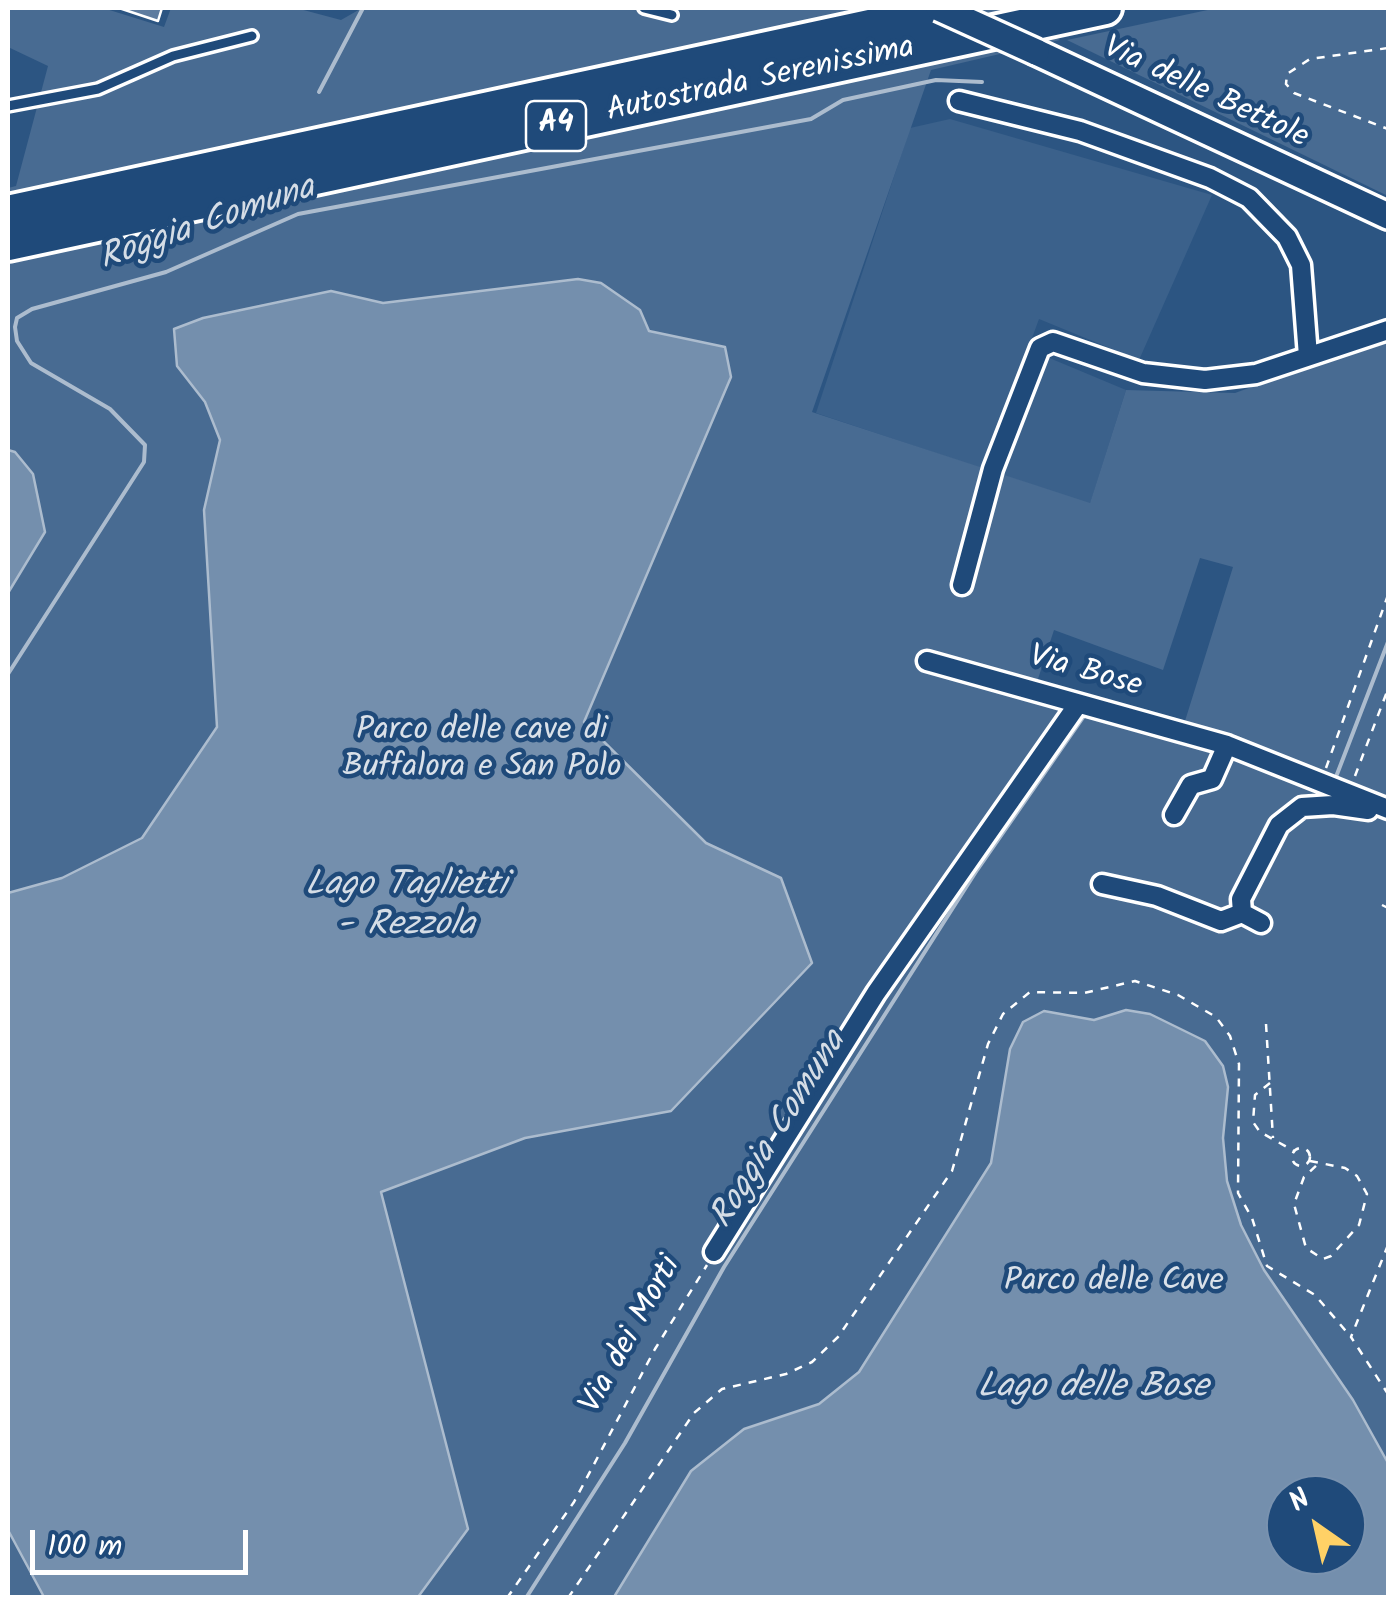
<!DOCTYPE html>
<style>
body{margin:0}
#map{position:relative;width:1396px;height:1605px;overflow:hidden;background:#2c5582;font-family:Kalam,sans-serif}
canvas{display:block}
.frame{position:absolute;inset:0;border:10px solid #fff;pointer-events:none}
.north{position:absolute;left:1266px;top:1475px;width:100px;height:100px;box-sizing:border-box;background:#1f4a7a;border:2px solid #7992af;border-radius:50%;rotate:326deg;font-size:28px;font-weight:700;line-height:40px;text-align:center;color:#fff}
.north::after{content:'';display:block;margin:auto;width:35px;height:45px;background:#ffd166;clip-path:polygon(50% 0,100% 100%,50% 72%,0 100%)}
.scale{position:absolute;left:30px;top:1530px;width:218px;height:45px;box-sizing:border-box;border:5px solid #fff;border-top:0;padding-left:12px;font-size:30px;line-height:35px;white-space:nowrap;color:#fff;-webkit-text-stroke:8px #1f4a7a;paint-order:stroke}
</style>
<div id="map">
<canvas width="1396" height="1605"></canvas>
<div class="frame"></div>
<div class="north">N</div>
<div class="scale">100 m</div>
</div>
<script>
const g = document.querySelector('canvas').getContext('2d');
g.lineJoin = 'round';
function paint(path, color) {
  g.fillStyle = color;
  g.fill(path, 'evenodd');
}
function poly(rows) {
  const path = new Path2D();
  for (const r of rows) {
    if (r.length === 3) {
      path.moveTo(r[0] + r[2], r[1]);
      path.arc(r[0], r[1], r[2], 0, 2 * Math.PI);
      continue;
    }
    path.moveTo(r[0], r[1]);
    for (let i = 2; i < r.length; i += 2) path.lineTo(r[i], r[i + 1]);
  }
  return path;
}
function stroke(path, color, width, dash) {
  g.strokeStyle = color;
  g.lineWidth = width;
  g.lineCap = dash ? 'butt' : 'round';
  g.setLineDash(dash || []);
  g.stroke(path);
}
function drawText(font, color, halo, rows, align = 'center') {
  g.font = font + ' Kalam,sans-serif';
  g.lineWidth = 9;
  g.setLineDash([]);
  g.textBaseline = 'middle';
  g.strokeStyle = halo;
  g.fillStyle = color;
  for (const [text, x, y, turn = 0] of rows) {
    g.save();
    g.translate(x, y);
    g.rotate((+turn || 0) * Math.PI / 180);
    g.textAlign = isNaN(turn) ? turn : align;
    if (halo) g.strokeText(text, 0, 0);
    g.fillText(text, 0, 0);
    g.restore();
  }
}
const built = poly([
 [950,119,1212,195,1139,360,1039,319,984,469,816,413,910,128],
 [1047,357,1126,390,1090,504,1000,474]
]);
const green = poly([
 [8,8,103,8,164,27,171,8,296,8,341,20,362,8,1008,8,1060,40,931,70,812,412,1090,503,1126,390,1235,393,1388,337,1388,806,1315,782,1322,793,1388,816,1388,1597,8,1597,8,188,16,186,48,66,8,47],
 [1200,558,1233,567,1185,721,1037,682,1054,630,1163,670],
 [1286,1495,1346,1495,1346,1555,1286,1555],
 [1217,8,1388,8,1388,196,1067,40]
]);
const water = poly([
 [578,279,601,283,640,310,649,331,725,347,731,377,584,722,706,843,781,878,812,963,671,1111,525,1138,381,1192,468,1529,418,1597,44,1597,8,1530,8,893,62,878,142,838,217,727,204,510,220,440,205,402,177,366,174,329,203,318,331,291,383,303,578,279],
 [8,450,15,452,33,474,45,532,8,593,8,450],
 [1126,1010,1150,1014,1205,1041,1223,1066,1228,1087,1223,1138,1227,1181,1241,1225,1264,1270,1353,1400,1388,1463,1388,1597,614,1597,691,1471,744,1429,819,1404,859,1372,991,1163,1010,1049,1023,1022,1044,1011,1094,1020,1126,1010],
 [1286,1495,1346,1495,1346,1555,1286,1555,1286,1495]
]);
const stream = poly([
 [319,92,363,8],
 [8,674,144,462,145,445,110,409,31,363,17,341,15,327,17,318,32,309,166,272,298,214,811,119,843,100,936,80,982,82],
 [1334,782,1388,642],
 [526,1598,625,1443,724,1267,977,870,1086,713]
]);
const building = poly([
 [119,8,162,8,158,21,119,8]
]);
const path = poly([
 [1388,48,1310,59,1287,74,1286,84,1294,93,1388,129],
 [1326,768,1388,595],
 [1355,776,1388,689],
 [1382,905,1388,908],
 [1266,1024,1273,1138],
 [1270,1083,1255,1095,1253,1122,1260,1132,1294,1151],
 [1301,1157,9],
 [1310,1161,1345,1168,1357,1176,1367,1194,1359,1225,1331,1256,1323,1259,1306,1248,1294,1204,1304,1177,1318,1164],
 [1388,1245,1351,1337,1388,1394],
 [507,1598,574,1502,655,1349,707,1265],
 [568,1598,694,1413,722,1389,786,1374,812,1362,838,1337,952,1171,988,1044,1003,1014,1030,992,1084,993,1135,981,1178,995,1216,1017,1230,1036,1239,1064,1238,1193,1252,1218,1267,1266,1315,1295,1351,1337]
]);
const service = poly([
 [644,8,672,15],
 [8,106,98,89,173,56,252,36]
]);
const minor = poly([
 [959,101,1080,131,1210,178,1249,198,1287,237,1301,265,1308,356],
 [962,585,993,469,1040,348,1053,342,1143,373,1205,380,1256,374,1388,330],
 [927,661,1227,745,1388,809],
 [1174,815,1191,785,1212,779,1227,745],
 [1102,884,1157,896,1221,921,1242,913],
 [1261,923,1242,913,1241,899,1279,825,1302,807,1333,805,1368,810],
 [714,1252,876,993,1078,704]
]);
const secondary = poly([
 [1036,52,1388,216]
]);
const motorway = poly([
 [8,212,953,8],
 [8,244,1105,8]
]);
const secondaryBridge = poly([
 [939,8,1036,52]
]);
const shields = [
 [556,126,60]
];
const shieldNames = [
 ["A4",556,126]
];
const streetNames = [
 ["Autostrada Serenissima",761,82,-12],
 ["Via delle Bettole",1205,95,25],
 ["Via Bose",1085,674,16],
 ["Via dei Morti",633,1336,-61]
];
const parkNames = [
 ["Parco delle cave di",482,733],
 ["Buffalora e San Polo",482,770],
 ["Parco delle Cave",1114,1284]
];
const waterNames = [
 ["Roggia Comuna",208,226,-19],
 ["Lago Taglietti",406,888],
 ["- Rezzola",406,928],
 ["Roggia Comuna",781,1131,-58],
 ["Lago delle Bose",1093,1390]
];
paint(built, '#3b618b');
paint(green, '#486b92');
paint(water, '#748fad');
stroke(water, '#acbcce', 2.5);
stroke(stream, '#acbcce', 4);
paint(building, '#5e7c9f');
stroke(building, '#fff', 2.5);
stroke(service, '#fff', 16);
stroke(minor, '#fff', 25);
stroke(secondary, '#fff', 32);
stroke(motorway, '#fff', 40);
stroke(path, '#fff', 2.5, [8, 8]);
stroke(service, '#1f4a7a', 9);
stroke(minor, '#1f4a7a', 18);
stroke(secondary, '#1f4a7a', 25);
stroke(motorway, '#1f4a7a', 32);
stroke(secondaryBridge, '#fff', 32, []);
stroke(secondaryBridge, '#1f4a7a', 25);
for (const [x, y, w] of shields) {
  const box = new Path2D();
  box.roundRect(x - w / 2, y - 25, w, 50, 8);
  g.fillStyle = '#1f4a7a';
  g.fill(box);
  stroke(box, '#fff', 2.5);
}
drawText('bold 30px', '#fff', null, shieldNames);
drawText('32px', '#fff', '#1f4a7a', streetNames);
drawText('32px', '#dae1e9', '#1f4a7a', parkNames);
drawText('italic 35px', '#d5dde6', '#1f4a7a', waterNames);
</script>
